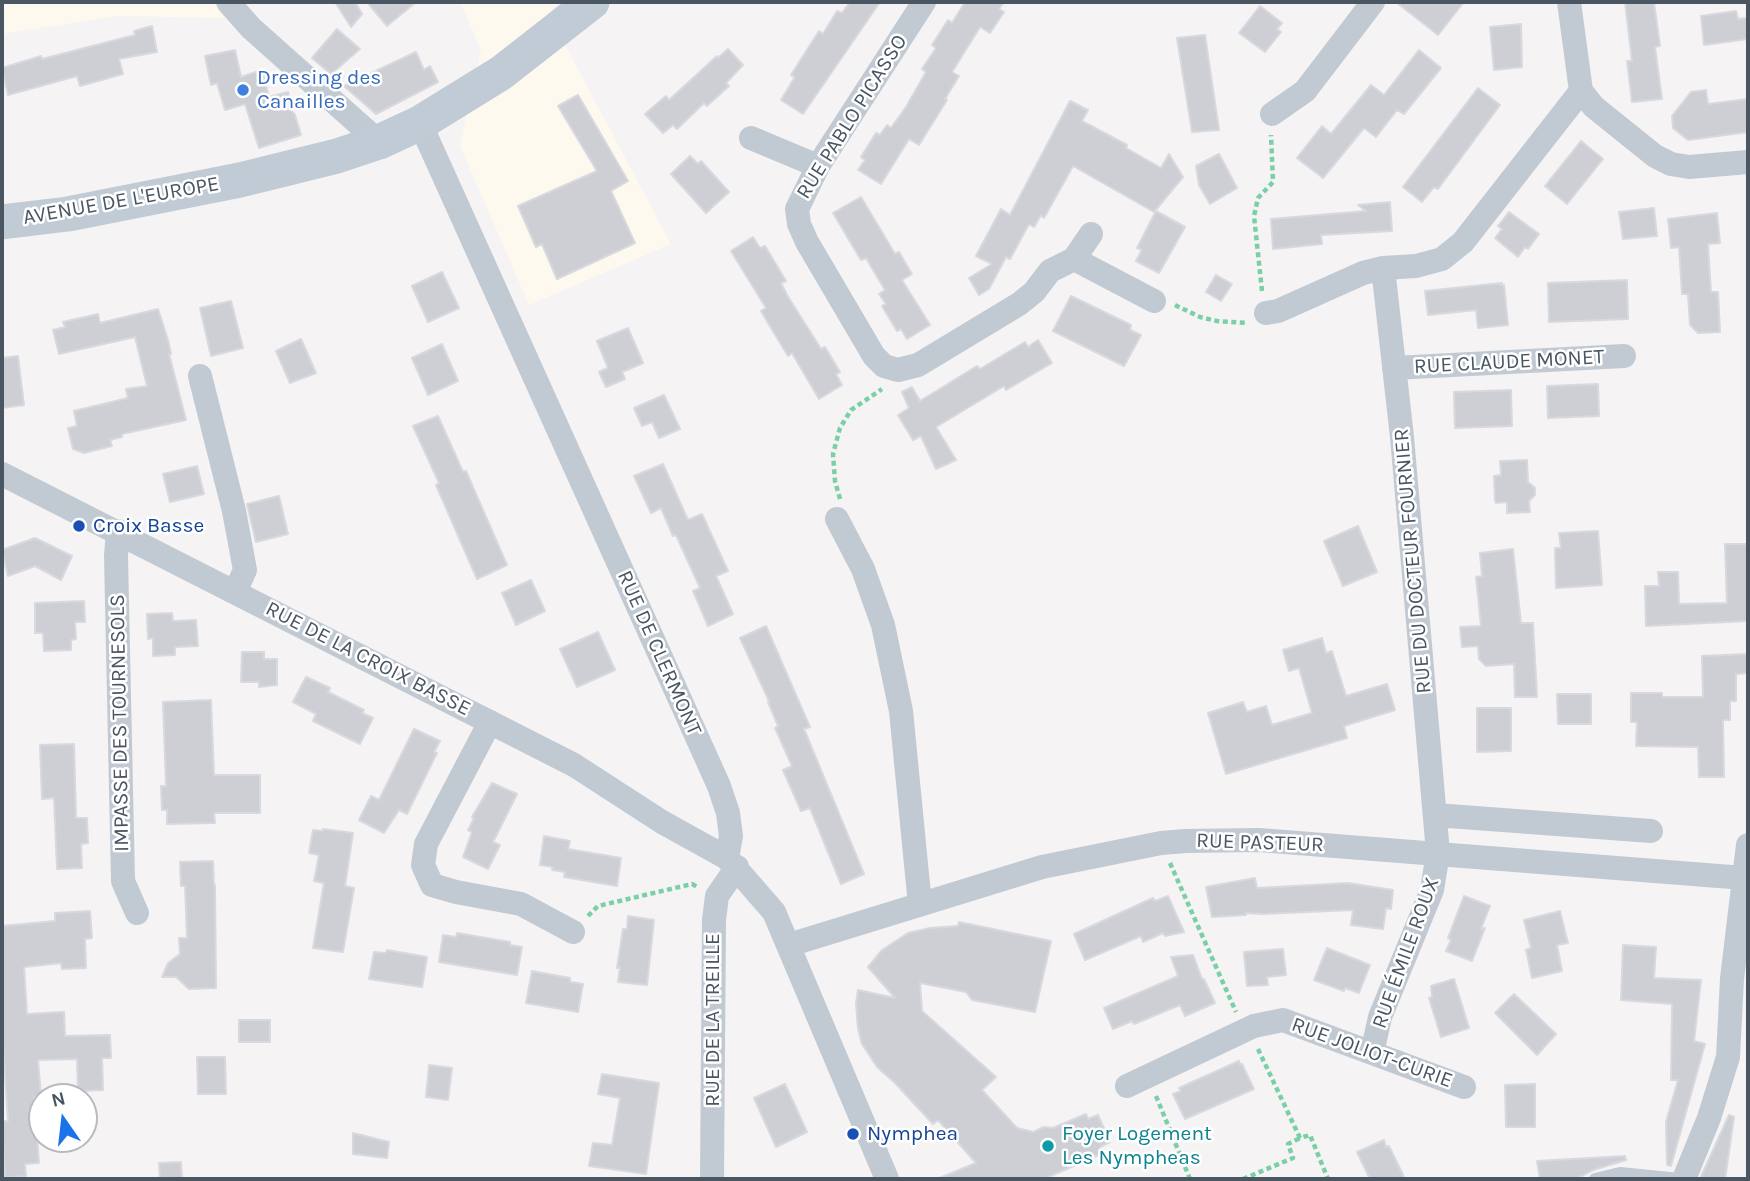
<!DOCTYPE html>
<meta charset="utf-8">
<style>
body{margin:0}
#map{position:relative;width:1750px;height:1181px;overflow:hidden;background:#f5f3f3;font-family:Karla,sans-serif}
canvas{display:block}
.frame{position:absolute;inset:0;border:4px solid #4a5661;pointer-events:none}
.north{position:absolute;left:28px;top:1083px;width:70px;height:70px;box-sizing:border-box;background:#fff;border:2px solid #b7bbc0;border-radius:50%;rotate:346deg;font-size:19px;font-weight:700;line-height:28px;text-align:center;color:#4a5661}
.north::after{content:'';display:block;margin:auto;width:24px;height:32px;background:#1a73e8;clip-path:polygon(50% 0,100% 100%,50% 72%,0 100%)}
</style>
<div id="map">
<canvas width="1750" height="1181"></canvas>
<div class="frame"></div>
<div class="north">N</div>
</div>
<script>
const g = document.querySelector('canvas').getContext('2d');
g.lineJoin = 'round';
function paint(path, color) {
  g.fillStyle = color;
  g.fill(path, 'evenodd');
}
function poly(rows) {
  const path = new Path2D();
  for (const r of rows) {
    path.moveTo(r[0], r[1]);
    for (let i = 2; i < r.length; i += 2) path.lineTo(r[i], r[i + 1]);
  }
  return path;
}
function stroke(path, color, width, dash) {
  g.strokeStyle = color;
  g.lineWidth = width;
  g.lineCap = dash ? 'butt' : 'round';
  g.setLineDash(dash || []);
  g.stroke(path);
}
function drawText(font, color, halo, rows, align = 'center') {
  g.font = font + ' Karla,sans-serif';
  g.lineWidth = 5;
  g.setLineDash([]);
  g.textBaseline = 'middle';
  g.strokeStyle = halo;
  g.fillStyle = color;
  for (const [text, x, y, turn = 0] of rows) {
    g.save();
    g.translate(x, y);
    g.rotate((+turn || 0) * Math.PI / 180);
    g.textAlign = isNaN(turn) ? turn : align;
    if (halo) g.strokeText(text, 0, 0);
    g.fillText(text, 0, 0);
    g.restore();
  }
}
const commercial = poly([
 [2,2,219,2,224,18,116,16,2,34],
 [460,2,559,2,548,13,671,244,529,305,460,146,481,50]
]);
const building = poly([
 [335,2,355,2,362,14,351,27,335,2],
 [367,2,416,2,387,26,367,2],
 [850,2,880,2,803,114,781,100,795,77,791,75,819,31,823,34,837,11,842,13,850,2],
 [965,2,1004,2,999,9,1004,12,990,33,980,27,952,72,959,76,945,99,947,100,919,145,909,139,881,184,858,170,865,160,861,157,876,133,880,135,887,125,891,128,906,107,926,72,922,69,936,48,932,45,948,20,952,23,965,2],
 [1396,2,1464,2,1438,35,1396,2],
 [1625,2,1654,2,1660,46,1655,47,1662,99,1632,102,1627,61,1632,61,1625,2],
 [1260,6,1282,23,1277,29,1281,32,1265,52,1239,33,1260,6],
 [1736,11,1738,19,1748,18,1748,39,1704,45,1701,16,1736,11],
 [1521,24,1522,67,1494,70,1490,27,1521,24],
 [152,26,157,52,119,59,123,74,80,86,77,76,8,95,2,68,41,56,42,59,135,35,134,31,152,26],
 [337,29,360,49,331,74,312,58,337,29],
 [1205,35,1219,130,1192,132,1177,38,1205,35],
 [728,49,743,65,726,83,729,86,707,106,704,103,677,129,673,125,663,133,645,114,666,96,669,100,717,56,718,58,728,49],
 [235,50,241,77,262,70,269,97,288,92,292,106,290,108,295,115,301,135,259,148,245,104,225,110,217,83,211,85,205,56,235,50],
 [1419,50,1441,68,1404,114,1397,110,1376,137,1364,128,1323,178,1297,158,1322,126,1331,134,1371,85,1384,95,1419,50],
 [416,52,424,70,430,66,438,82,376,114,344,86,416,52],
 [1478,88,1500,105,1438,189,1434,187,1422,202,1403,187,1478,88],
 [1706,90,1708,104,1748,99,1748,132,1688,140,1673,128,1672,116,1691,92,1706,90],
 [578,95,628,181,611,191,635,243,557,279,542,244,536,247,518,206,597,171,558,106,578,95],
 [1070,101,1088,110,1082,121,1127,145,1126,148,1161,168,1169,154,1183,177,1154,212,1073,166,1044,218,1041,215,1034,227,1029,224,1010,259,1006,257,989,289,979,295,969,278,992,264,976,256,1001,209,1010,215,1070,101],
 [1581,141,1603,159,1567,204,1545,186,1581,141],
 [1219,154,1237,188,1210,204,1199,185,1196,166,1219,154],
 [690,156,698,164,701,161,729,192,706,213,671,174,690,156],
 [861,197,895,254,899,252,912,274,902,280,930,325,907,339,901,329,897,331,882,306,886,304,879,294,885,290,866,258,861,260,833,213,861,197],
 [1390,202,1392,231,1321,235,1322,244,1273,249,1271,219,1366,211,1358,205,1390,202],
 [1654,208,1657,236,1623,239,1619,212,1654,208],
 [1156,211,1185,227,1159,273,1136,261,1142,250,1137,248,1156,211],
 [1509,212,1539,234,1528,249,1525,247,1518,257,1495,238,1502,229,1498,226,1509,212],
 [1717,213,1720,243,1708,244,1711,292,1718,292,1720,332,1698,333,1690,325,1688,294,1682,294,1679,247,1671,248,1668,219,1717,213],
 [753,237,760,248,765,246,786,281,781,283,787,295,821,349,825,347,840,372,836,374,842,385,819,399,792,353,788,356,774,333,761,311,766,308,731,251,753,237],
 [442,272,459,308,428,322,412,286,442,272],
 [1216,275,1232,284,1221,301,1206,292,1216,275],
 [1627,280,1628,319,1549,322,1548,283,1627,280],
 [1502,283,1500,285,1504,285,1508,325,1478,328,1476,310,1428,315,1425,291,1502,283],
 [1071,296,1131,325,1130,330,1141,335,1124,366,1053,331,1071,296],
 [231,301,243,348,211,356,200,308,231,301],
 [158,309,168,340,171,354,169,354,186,420,122,434,122,437,110,440,112,446,84,453,73,449,68,428,77,426,74,411,128,398,126,389,147,386,135,337,59,354,53,330,65,327,63,322,98,314,100,323,158,309],
 [628,328,643,363,622,372,625,379,606,387,599,372,608,368,597,341,628,328],
 [301,339,316,373,290,383,276,351,301,339],
 [1038,340,1052,363,1006,390,1004,386,936,427,956,460,936,469,921,436,913,440,898,415,909,408,902,392,912,387,920,401,977,366,980,369,1025,342,1028,347,1038,340],
 [442,344,458,381,428,395,412,358,442,344],
 [18,356,24,405,2,408,2,358,18,356],
 [1598,384,1599,416,1548,418,1547,386,1598,384],
 [1511,390,1512,426,1455,428,1454,392,1511,390],
 [664,395,680,429,659,438,652,422,642,426,634,408,664,395],
 [438,416,463,472,466,471,507,565,477,579,436,485,439,483,413,426,438,416],
 [1527,460,1528,482,1535,488,1535,495,1529,501,1530,512,1507,513,1507,502,1496,503,1495,501,1494,476,1501,475,1500,461,1527,460],
 [663,464,688,520,702,514,728,571,716,576,733,614,708,626,693,591,700,588,676,535,673,536,661,508,651,513,634,476,663,464],
 [197,466,204,494,170,502,163,474,197,466],
 [279,496,288,534,256,542,247,504,279,496],
 [1358,526,1377,572,1343,586,1324,541,1358,526],
 [1598,531,1602,585,1556,588,1555,548,1561,548,1559,533,1598,531],
 [35,538,72,556,61,580,35,566,8,576,2,550,35,538],
 [1725,544,1748,544,1748,621,1646,626,1645,586,1659,586,1658,572,1678,572,1679,604,1727,603,1725,544],
 [1513,549,1521,623,1533,623,1537,697,1515,697,1514,664,1486,666,1479,659,1478,646,1462,647,1460,627,1481,626,1476,577,1482,576,1480,553,1513,549],
 [531,580,545,611,516,625,502,593,531,580],
 [84,601,85,622,75,622,76,639,71,640,71,650,44,651,43,633,35,633,35,603,84,601],
 [172,613,173,621,196,620,198,646,175,647,175,655,153,656,153,638,148,639,147,614,172,613],
 [766,626,810,727,804,729,864,874,841,884,810,808,801,811,783,770,792,766,775,728,778,726,768,702,769,701,740,638,766,626],
 [598,632,615,670,577,687,560,649,598,632],
 [1322,638,1326,653,1332,651,1346,696,1387,684,1395,710,1344,726,1347,738,1226,774,1208,713,1243,702,1247,712,1266,706,1272,725,1312,713,1299,668,1289,671,1283,650,1322,638],
 [242,652,264,652,264,659,277,659,277,685,259,687,259,682,241,682,242,652],
 [1748,654,1748,673,1736,674,1736,701,1730,701,1730,720,1723,720,1724,777,1699,777,1698,747,1636,746,1637,722,1631,722,1631,693,1662,693,1662,697,1703,697,1702,656,1748,654],
 [306,677,330,688,328,692,364,710,362,713,373,718,360,744,313,721,316,714,293,702,306,677],
 [1557,694,1591,694,1591,724,1558,724,1557,694],
 [211,700,214,775,260,775,260,813,214,813,215,823,167,824,167,810,162,810,161,786,166,786,163,702,211,700],
 [1477,708,1511,708,1511,751,1477,752,1477,708],
 [414,729,440,741,434,752,437,753,407,814,399,810,384,833,359,820,371,796,379,800,414,729],
 [74,744,76,818,87,818,88,843,81,844,82,868,57,869,54,798,42,799,40,745,74,744],
 [492,783,517,794,493,842,500,845,488,869,463,857,472,832,468,830,474,818,472,817,492,783],
 [323,829,353,833,345,886,354,888,343,952,313,948,324,883,314,881,319,855,309,853,313,830,323,831,323,829],
 [544,836,570,841,568,849,621,858,617,886,564,877,565,872,552,870,553,867,540,865,544,836],
 [213,861,214,885,215,885,216,988,189,989,176,977,162,977,168,963,180,954,179,938,187,938,185,886,181,886,180,862,213,861],
 [1255,878,1257,888,1348,883,1393,890,1391,909,1386,908,1383,929,1351,925,1353,910,1262,914,1246,913,1246,915,1212,917,1206,887,1255,878],
 [1168,896,1184,932,1165,936,1163,933,1143,942,1141,936,1085,960,1074,934,1153,898,1155,901,1168,896],
 [1464,896,1490,906,1481,929,1485,928,1472,961,1446,951,1451,940,1448,938,1464,896],
 [90,911,92,938,85,939,86,968,62,969,61,963,24,967,27,1014,64,1012,65,1036,110,1035,111,1058,102,1058,103,1090,78,1091,77,1059,38,1060,41,1096,34,1097,39,1163,25,1164,26,1176,5,1178,2,1121,8,1121,2,1028,2,926,55,921,55,913,90,911],
 [1560,911,1568,943,1557,945,1562,971,1532,978,1526,950,1531,948,1524,920,1560,911],
 [628,916,654,920,647,985,618,982,620,968,617,968,623,929,627,929,628,916],
 [959,922,1051,941,1035,1012,972,1000,966,992,920,983,922,1011,996,1077,982,1090,1017,1128,1033,1132,1044,1127,1053,1128,1086,1114,1088,1119,1098,1115,1110,1142,1100,1147,1103,1153,1044,1179,937,1179,976,1163,938,1120,933,1124,895,1083,877,1067,862,1044,858,1029,856,1004,858,990,895,998,868,967,882,950,908,933,930,928,958,926,959,922],
 [457,933,510,942,510,945,522,947,517,975,439,962,443,935,456,937,457,933],
 [1623,945,1656,947,1654,978,1701,980,1694,1041,1705,1044,1671,1166,1667,1165,1666,1122,1678,1080,1671,1080,1672,1004,1621,1000,1623,945],
 [1327,948,1370,965,1359,993,1345,988,1344,991,1314,980,1327,948],
 [1283,949,1286,975,1267,977,1268,985,1247,986,1244,952,1283,949],
 [387,950,427,957,422,987,369,979,374,952,386,953,387,950],
 [1193,955,1202,979,1204,979,1215,1003,1185,1016,1180,1005,1134,1024,1132,1021,1113,1029,1104,1008,1178,976,1171,957,1193,955],
 [532,971,570,978,570,982,583,984,578,1012,526,1003,532,971],
 [1454,979,1469,1028,1441,1037,1429,998,1432,997,1431,986,1454,979],
 [1514,994,1556,1034,1537,1055,1495,1013,1514,994],
 [239,1020,270,1020,270,1042,239,1042,239,1020],
 [197,1057,225,1057,226,1094,198,1094,197,1057],
 [1239,1061,1240,1064,1242,1064,1254,1089,1185,1119,1173,1094,1181,1091,1179,1088,1239,1061],
 [429,1065,452,1068,448,1100,426,1097,429,1065],
 [602,1074,659,1083,646,1174,589,1166,593,1143,612,1145,620,1098,598,1094,602,1074],
 [785,1084,807,1132,776,1147,754,1098,785,1084],
 [1535,1084,1535,1127,1506,1127,1505,1085,1535,1084],
 [1729,1115,1734,1117,1725,1179,1700,1179,1729,1115],
 [353,1133,389,1142,387,1158,353,1154,353,1133],
 [1384,1140,1386,1147,1389,1146,1405,1179,1370,1179,1357,1152,1384,1140],
 [1625,1156,1626,1160,1593,1170,1576,1179,1540,1179,1537,1161,1625,1156],
 [181,1162,182,1179,160,1179,159,1163,181,1162]
]);
const path = poly([
 [1262,291,1254,216,1258,198,1273,182,1271,135],
 [1175,305,1200,317,1217,321,1247,323],
 [840,499,835,481,833,454,840,428,851,410,882,389],
 [1170,863,1236,1012],
 [588,916,598,906,692,884,698,887],
 [1258,1049,1300,1138,1310,1135,1328,1179],
 [1156,1096,1190,1179],
 [1243,1179,1293,1158,1288,1144,1300,1138]
]);
const lane = poly([
 [1595,1179,1620,1173,1680,1179]
]);
const street = poly([
 [228,2,251,28,379,142],
 [924,2,818,166,797,209,799,224,807,242,874,356,884,366,898,370,918,365,1019,304,1034,292,1050,271,1074,259,1091,234],
 [1569,2,1581,91,1594,107,1655,156,1671,164,1689,167,1748,162],
 [1272,114,1305,91,1373,2],
 [420,123,719,786,728,813,731,836,727,858],
 [751,138,818,166],
 [1074,259,1154,301],
 [1266,313,1278,311,1363,273,1383,268,1416,266,1442,259,1463,242,1581,91],
 [1394,368,1624,356],
 [200,376,234,511,245,570,235,592],
 [2,474,574,765,662,822,727,858,774,912,887,1179],
 [837,519,863,569,883,625,901,711,920,905],
 [118,531,116,556,123,881,137,913],
 [490,722,426,844,423,865,432,885,456,892,521,904,573,932],
 [1435,815,1651,831],
 [789,945,1042,867,1161,843,1186,841,1259,840,1744,878],
 [1372,1053,1380,1017,1432,890,1438,853,1402,437,1383,268],
 [1127,1086,1254,1026,1283,1020,1464,1087],
 [712,1179,714,920,717,896,737,867],
 [1684,1179,1709,1118,1728,1057,1732,979,1748,845]
]);
const secondary = poly([
 [2,222,68,214,240,180,337,156,379,142,420,123,501,73,592,2]
]);
const markers = [
 [243,90,7,"#3f7fe0"],
 [79,526,7,"#1a4fb4"],
 [853,1134,7,"#1a4fb4"],
 [1048,1146,7,"#0f9aa8"]
];
const shopNames = [
 ["Dressing des",257,78],
 ["Canailles",257,102]
];
const streetNames = [
 ["RUE PABLO PICASSO",852,117,-58],
 ["AVENUE DE L'EUROPE",121,201,-10],
 ["RUE CLAUDE MONET",1509,362,-3],
 ["RUE DU DOCTEUR FOURNIER",1413,561,-95],
 ["RUE DE CLERMONT",659,653,66],
 ["RUE DE LA CROIX BASSE",368,659,27],
 ["IMPASSE DES TOURNESOLS",120,723,-91],
 ["RUE PASTEUR",1260,843,2],
 ["RUE ÉMILE ROUX",1406,953,-70],
 ["RUE DE LA TREILLE",713,1020,-90],
 ["RUE JOLIOT-CURIE",1372,1053,20]
];
const transitNames = [
 ["Croix Basse",93,526],
 ["Nymphea",867,1134]
];
const cultureNames = [
 ["Foyer Logement",1062,1134],
 ["Les Nympheas",1062,1158]
];
paint(commercial, '#fdf9ef');
paint(building, '#cdcfd5');
stroke(building, '#d7d9de', 2);
stroke(path, '#7ad0a6', 4.5, [5, 3.5]);
stroke(lane, '#c1cad2', 12);
stroke(street, '#c1cad2', 24);
stroke(secondary, '#c1cbd6', 35);
for (const [x, y, r, color] of markers) {
  const dot = new Path2D();
  dot.arc(x, y, r, 0, 2 * Math.PI);
  g.fillStyle = color;
  g.fill(dot);
  stroke(dot, '#fff', 2.5);
}
drawText('21px', '#366cbe', '#fff', shopNames, 'left');
drawText('21px', '#4a5661', '#fff', streetNames);
drawText('21px', '#164399', '#fff', transitNames, 'left');
drawText('21px', '#0d838f', '#fff', cultureNames, 'left');
</script>
